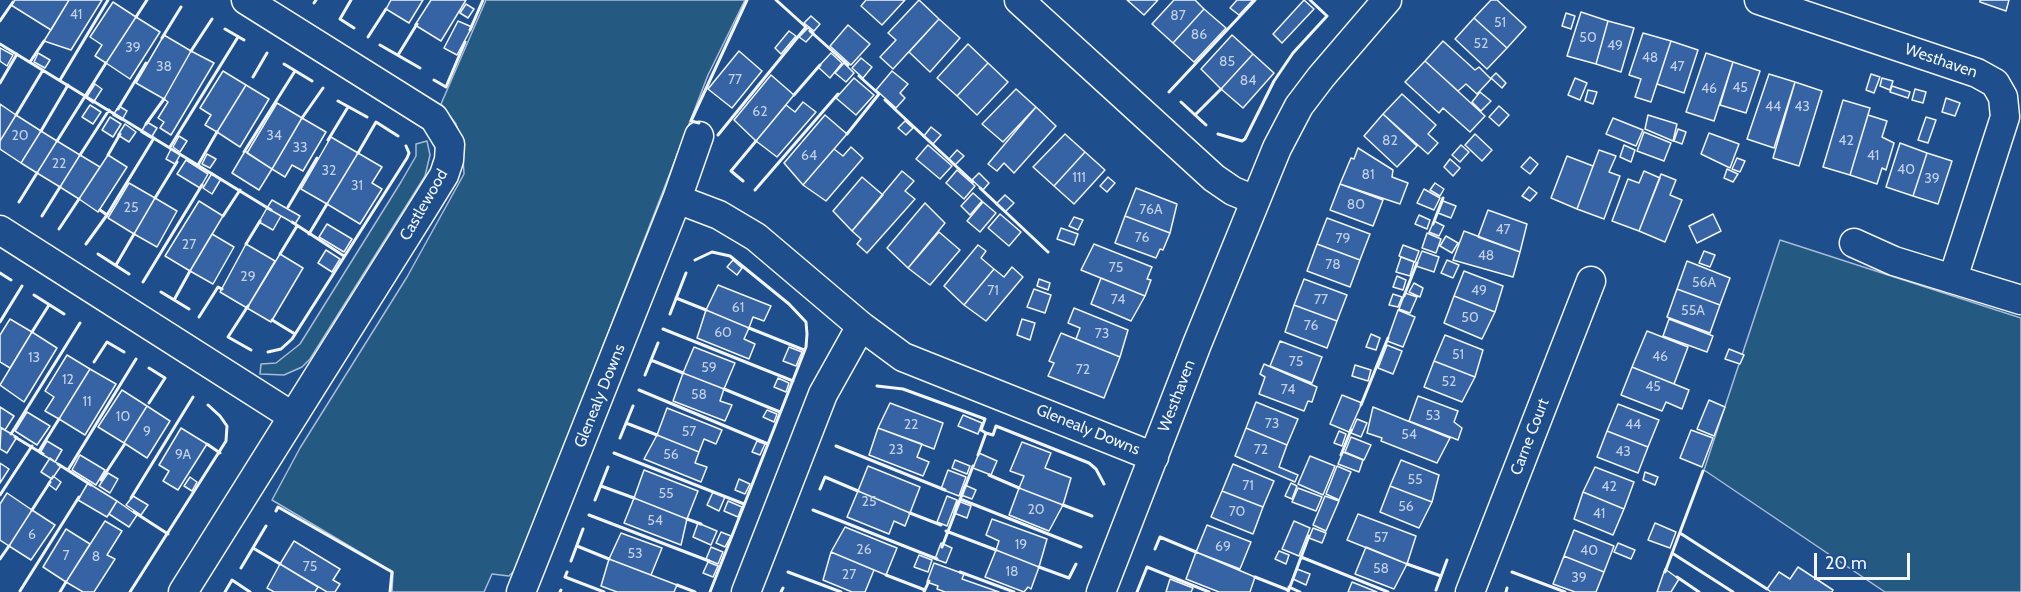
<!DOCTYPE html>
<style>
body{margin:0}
#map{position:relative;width:2021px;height:592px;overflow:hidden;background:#1f4e8c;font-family:Cabin,sans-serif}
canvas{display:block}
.scale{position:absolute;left:1814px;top:553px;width:96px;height:27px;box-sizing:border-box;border:3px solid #f2f6ff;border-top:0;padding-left:8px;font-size:18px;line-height:21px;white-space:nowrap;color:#f2f6ff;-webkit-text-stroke:4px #1f4e8c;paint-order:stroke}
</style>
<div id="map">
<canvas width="2021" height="592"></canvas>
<div class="scale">20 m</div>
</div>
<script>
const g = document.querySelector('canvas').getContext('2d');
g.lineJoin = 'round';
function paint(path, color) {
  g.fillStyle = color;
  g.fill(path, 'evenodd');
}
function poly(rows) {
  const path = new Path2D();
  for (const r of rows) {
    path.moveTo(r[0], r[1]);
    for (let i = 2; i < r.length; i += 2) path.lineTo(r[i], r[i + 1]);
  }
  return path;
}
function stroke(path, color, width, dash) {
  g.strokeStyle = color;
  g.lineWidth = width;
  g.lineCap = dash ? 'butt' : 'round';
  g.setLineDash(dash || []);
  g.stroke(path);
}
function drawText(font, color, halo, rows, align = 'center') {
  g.font = font + ' Cabin,sans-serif';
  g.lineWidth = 4.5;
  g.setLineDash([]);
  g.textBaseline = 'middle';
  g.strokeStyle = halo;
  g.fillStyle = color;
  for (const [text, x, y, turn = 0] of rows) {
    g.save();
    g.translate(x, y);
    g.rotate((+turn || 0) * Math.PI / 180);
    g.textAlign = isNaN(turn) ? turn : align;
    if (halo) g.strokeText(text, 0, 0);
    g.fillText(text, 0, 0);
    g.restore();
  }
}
const green = poly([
 [486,0,745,0,708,75,517,568,509,576,492,574,484,592,392,592,393,572,272,500,300,448,407,277,464,174,462,141,456,124,441,104,486,0],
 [427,141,430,155,425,176,310,359,302,367,284,375,260,374,261,364,276,363,300,344,401,182,416,156,416,144,427,141],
 [1780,240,2021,318,2021,592,1885,592,1704,470,1780,240]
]);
const building = poly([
 [15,0,69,0,51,30,11,5,15,0],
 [69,0,102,0,71,50,44,41,69,0],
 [391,0,423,0,409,23,386,9,391,0],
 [431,0,466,0,441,41,415,25,431,0],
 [866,0,905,0,882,25,861,6,866,0],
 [919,0,939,19,893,69,880,57,896,40,888,33,919,0],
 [1127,0,1158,0,1144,15,1127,0],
 [1174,0,1195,0,1204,9,1173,43,1152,24,1174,0],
 [1237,0,1253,0,1239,15,1230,8,1237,0],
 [1304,0,1314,9,1282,43,1273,34,1304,0],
 [1491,0,1497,0,1526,27,1507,48,1474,18,1491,0],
 [1980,0,2009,0,2006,11,1980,2,1980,0],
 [113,2,136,17,106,63,95,56,102,45,90,37,113,2],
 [466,4,474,9,468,18,460,13,466,4],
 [1204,9,1226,28,1194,62,1173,43,1204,9],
 [1581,12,1608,21,1596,64,1567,56,1581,12],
 [1566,13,1575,16,1571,29,1562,26,1566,13],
 [811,16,820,24,814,31,804,23,811,16],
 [136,17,160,32,130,79,106,63,136,17],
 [1474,18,1507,48,1487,69,1455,39,1474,18],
 [939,19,960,38,930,72,909,52,939,19],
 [458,21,472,27,457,55,444,48,458,21],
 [1608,21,1634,28,1621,72,1596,64,1608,21],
 [848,25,870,44,851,65,830,46,848,25],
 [808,28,814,33,806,42,799,37,808,28],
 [789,31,796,36,781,54,775,48,789,31],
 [1643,33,1671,41,1651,102,1635,97,1641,79,1629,75,1643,33],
 [164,35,191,51,164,99,136,83,164,35],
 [1232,35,1253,54,1221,89,1201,69,1232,35],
 [1443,41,1475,70,1479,67,1491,79,1477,94,1466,84,1458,91,1425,61,1443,41],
 [1671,41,1698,50,1684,93,1657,84,1671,41],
 [968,44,988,63,957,96,937,78,968,44],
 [0,48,13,55,7,66,0,61,0,48],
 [191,51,214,63,171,135,160,128,164,122,158,118,168,102,164,99,191,51],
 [739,51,762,71,732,108,708,89,739,51],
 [38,53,50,60,45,68,34,62,38,53],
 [831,53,842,63,830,78,818,67,831,53],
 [1706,53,1733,62,1714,121,1686,112,1706,53],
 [1253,54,1274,73,1243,108,1221,89,1253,54],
 [861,58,872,67,863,78,852,68,861,58],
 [1425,61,1485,116,1470,132,1443,108,1439,113,1405,82,1425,61],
 [1733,62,1760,71,1746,113,1720,105,1733,62],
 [844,63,854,73,846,82,835,73,844,63],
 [988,63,1008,82,977,115,957,96,988,63],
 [223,71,246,85,217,132,205,125,211,115,200,108,223,71],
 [892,71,908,84,900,93,905,98,896,108,876,90,892,71],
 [1496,73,1506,83,1502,88,1491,78,1496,73],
 [1769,74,1795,82,1774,148,1747,139,1769,74],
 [1871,74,1880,77,1874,93,1866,90,1871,74],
 [771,75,794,95,756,141,734,120,771,75],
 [854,78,874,95,856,115,836,98,854,78],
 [1575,78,1587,83,1580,100,1568,95,1575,78],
 [1882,78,1893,81,1890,90,1880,86,1882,78],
 [1795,82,1822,91,1799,166,1773,158,1795,82],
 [95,84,102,89,93,103,86,98,95,84],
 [246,85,269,99,240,147,217,132,246,85],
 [1892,86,1910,92,1908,98,1890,92,1892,86],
 [1016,89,1036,107,1003,142,982,124,1016,89],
 [1915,89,1926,92,1923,103,1912,100,1915,89],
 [1588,90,1597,92,1593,104,1585,101,1588,90],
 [1480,92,1491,101,1481,111,1472,102,1480,92],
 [1402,94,1436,125,1428,134,1438,143,1428,154,1383,114,1402,94],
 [1946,98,1960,103,1955,116,1942,112,1946,98],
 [1843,100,1870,108,1850,175,1823,167,1843,100],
 [803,102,816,112,777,157,756,141,786,105,795,112,803,102],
 [277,103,302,118,272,169,247,153,277,103],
 [0,104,16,115,0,141,0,104],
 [90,105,101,112,93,124,82,117,90,105],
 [119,106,127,111,122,120,113,115,119,106],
 [1499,106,1509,115,1499,126,1489,117,1499,106],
 [1036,107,1056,126,1014,173,1004,163,997,171,988,164,1036,107],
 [1383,114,1417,146,1397,167,1364,136,1383,114],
 [16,115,41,131,21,163,0,149,0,141,16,115],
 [825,115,847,134,803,185,784,163,825,115],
 [1648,115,1677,124,1673,141,1645,129,1648,115],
 [1868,115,1887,121,1882,137,1894,143,1886,170,1882,168,1877,184,1850,175,1868,115],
 [110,117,121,124,113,137,102,130,110,117],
 [1926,117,1936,120,1928,143,1918,140,1926,117],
 [302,118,326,132,303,171,292,165,285,177,272,169,302,118],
 [1613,118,1643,130,1636,146,1606,134,1613,118],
 [905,121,913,128,906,135,898,128,905,121],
 [147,122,157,128,151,138,141,132,147,122],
 [125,124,136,132,129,142,118,135,125,124],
 [931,127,941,135,933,144,924,136,931,127],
 [1678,129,1686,132,1682,144,1674,141,1678,129],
 [41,131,57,141,37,173,21,163,41,131],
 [1644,132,1671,143,1664,161,1637,151,1644,132],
 [1709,133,1739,144,1730,168,1701,154,1709,133],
 [1065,134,1085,152,1054,186,1033,167,1065,134],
 [1475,134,1492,150,1482,161,1465,145,1475,134],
 [179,136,187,141,180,152,173,147,179,136],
 [331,137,358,153,327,204,301,189,331,137],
 [57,141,80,155,60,187,37,173,57,141],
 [1900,143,1927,153,1913,196,1886,187,1900,143],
 [928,145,952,166,940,179,916,159,928,145],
 [1461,145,1469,152,1460,162,1452,155,1461,145],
 [1624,145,1635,150,1631,162,1620,157,1624,145],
 [851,147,863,158,826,201,803,185,834,149,843,156,851,147],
 [1358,148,1393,170,1392,177,1408,183,1400,204,1340,184,1351,158,1354,159,1358,148],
 [171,149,180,155,175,164,166,159,171,149],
 [957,150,964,156,955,165,949,159,957,150],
 [1599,150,1616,156,1609,172,1620,176,1604,219,1577,209,1599,150],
 [245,151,272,169,259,190,232,173,245,151],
 [1085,152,1105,170,1074,204,1054,186,1085,152],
 [358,153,382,167,372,183,382,189,360,224,327,204,358,153],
 [1927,153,1952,161,1938,204,1913,196,1927,153],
 [207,154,216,159,210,168,202,164,207,154],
 [80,155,100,167,79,199,60,187,80,155],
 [108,155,127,167,98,212,79,199,108,155],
 [1567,156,1593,166,1577,209,1551,198,1567,156],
 [1530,157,1538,164,1530,174,1521,167,1530,157],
 [1737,158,1745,161,1740,172,1732,169,1737,158],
 [1450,159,1460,168,1453,176,1444,167,1450,159],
 [186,160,208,174,200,188,177,174,186,160],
 [1727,169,1738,174,1733,182,1724,178,1727,169],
 [957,170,975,186,964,199,946,183,957,170],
 [902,171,914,181,905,191,915,199,867,253,857,244,861,239,852,231,902,171],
 [1644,171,1660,178,1639,231,1612,221,1628,179,1639,183,1644,171],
 [212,173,221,179,212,194,203,188,212,173],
 [979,173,989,183,983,190,972,180,979,173],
 [1661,174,1676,180,1670,195,1682,200,1665,242,1639,231,1661,174],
 [862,177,883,195,852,231,833,211,862,177],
 [1108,177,1115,183,1107,192,1100,186,1108,177],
 [129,183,155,198,134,234,108,218,129,183],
 [1435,183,1444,189,1440,196,1430,190,1435,183],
 [1340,184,1383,200,1373,226,1330,210,1340,184],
 [1529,187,1537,193,1530,201,1522,196,1529,187],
 [1136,188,1177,204,1170,233,1125,216,1136,188],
 [1424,189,1440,198,1434,210,1417,203,1424,189],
 [973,193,982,201,970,215,961,206,973,193],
 [1005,195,1014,203,1005,212,996,204,1005,195],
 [155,198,177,211,157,247,134,234,155,198],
 [272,200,300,216,295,224,267,208,272,200],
 [199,201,223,216,190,271,165,256,199,201],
 [1443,201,1456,206,1451,218,1438,213,1443,201],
 [983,202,996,213,980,232,967,221,983,202],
 [925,203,945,223,908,268,887,248,925,203],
 [267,208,281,216,273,230,259,222,267,208],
 [1488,210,1527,224,1520,252,1478,237,1488,210],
 [1000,214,1021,232,1009,246,988,228,1000,214],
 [1713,214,1721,231,1697,243,1689,226,1713,214],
 [1419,215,1430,220,1427,229,1415,224,1419,215],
 [1125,216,1170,233,1163,250,1160,249,1156,258,1115,243,1125,216],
 [1074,217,1083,220,1078,230,1069,226,1074,217],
 [1327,218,1370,234,1360,260,1317,244,1327,218],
 [1434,221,1444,226,1439,236,1429,232,1434,221],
 [327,224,352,239,344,252,319,237,327,224],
 [1061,228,1078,234,1074,245,1057,239,1061,228],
 [1464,231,1520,252,1513,277,1453,260,1464,231],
 [939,232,960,250,930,285,908,268,939,232],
 [1427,233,1441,239,1436,253,1422,248,1427,233],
 [212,234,234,247,213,284,190,271,212,234],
 [1446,236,1458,243,1452,253,1440,246,1446,236],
 [246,244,275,261,247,308,220,292,246,244],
 [1094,244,1152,267,1147,279,1151,280,1145,296,1081,270,1094,244],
 [1317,244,1360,260,1350,287,1307,271,1317,244],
 [978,245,986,251,981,258,994,269,964,305,944,286,978,245],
 [1403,245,1419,251,1415,262,1399,256,1403,245],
 [326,250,340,259,332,272,318,263,326,250],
 [1422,251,1439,257,1434,272,1416,266,1422,251],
 [1704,251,1715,255,1710,267,1699,263,1704,251],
 [280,254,303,268,271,322,247,308,280,254],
 [1401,257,1414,262,1410,276,1396,272,1401,257],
 [733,260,742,268,737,275,727,267,733,260],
 [1447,260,1459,265,1453,278,1441,273,1447,260],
 [1687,261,1730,278,1720,305,1677,289,1687,261],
 [1012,267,1023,277,986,321,964,305,994,269,1004,277,1012,267],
 [1464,271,1503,286,1495,312,1454,296,1464,271],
 [1397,276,1406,280,1403,290,1393,287,1397,276],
 [1101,278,1145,296,1131,321,1091,304,1101,278],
 [1039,279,1050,283,1048,290,1037,286,1039,279],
 [1304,279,1347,295,1337,321,1294,305,1304,279],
 [1414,283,1423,288,1420,297,1409,292,1414,283],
 [718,285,771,306,764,321,753,317,749,328,706,310,718,285],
 [1034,289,1051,295,1045,313,1027,307,1034,289],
 [1677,289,1720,305,1710,333,1667,317,1677,289],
 [1405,293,1417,297,1410,313,1399,309,1405,293],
 [1393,294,1402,297,1398,307,1389,305,1393,294],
 [1454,296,1495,312,1482,339,1444,323,1454,296],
 [1294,305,1337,321,1327,348,1285,332,1294,305],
 [1074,308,1128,330,1120,357,1076,339,1080,328,1068,323,1074,308],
 [706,310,749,328,744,339,755,344,749,359,697,338,706,310],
 [1398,310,1415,317,1403,347,1387,341,1398,310],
 [10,319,32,332,10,368,0,362,0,335,10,319],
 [1022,319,1035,323,1030,340,1017,335,1022,319],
 [1669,319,1713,336,1707,352,1663,336,1669,319],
 [1647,331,1688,347,1674,384,1632,367,1647,331],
 [32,332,57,348,24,402,0,385,32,332],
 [1061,333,1120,357,1104,398,1048,376,1054,363,1049,361,1061,333],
 [1371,334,1380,338,1376,350,1366,347,1371,334],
 [1445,335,1483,350,1475,377,1434,361,1445,335],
 [1280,341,1322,357,1312,383,1270,366,1280,341],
 [1387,345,1402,351,1393,374,1378,368,1387,345],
 [694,347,735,363,724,389,683,373,694,347],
 [789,347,802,352,796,366,783,361,789,347],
 [1729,349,1744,355,1740,364,1725,359,1729,349],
 [67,355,90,369,59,419,45,411,54,397,45,391,67,355],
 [1434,361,1475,377,1462,402,1424,387,1434,361],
 [1264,364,1317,387,1312,402,1308,401,1304,411,1259,394,1265,377,1260,374,1264,364],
 [1355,365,1371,370,1368,381,1352,376,1355,365],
 [1632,367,1689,390,1682,409,1666,402,1662,411,1621,395,1632,367],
 [90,369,116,384,85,435,59,419,90,369],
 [683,373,724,389,720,401,732,405,725,421,673,401,683,373],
 [778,378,789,383,786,392,774,387,778,378],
 [122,390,147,406,124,443,98,427,122,390],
 [1342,395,1362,403,1349,432,1330,424,1342,395],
 [1418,396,1458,411,1454,422,1462,428,1458,440,1409,421,1418,396],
 [1709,400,1725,407,1714,436,1697,429,1709,400],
 [1256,402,1298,419,1287,445,1246,428,1256,402],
 [890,403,943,423,934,449,878,428,890,403],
 [1618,404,1659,420,1648,447,1607,431,1618,404],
 [147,406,170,421,147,458,124,443,147,406],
 [0,407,14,416,5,430,0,427,0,407],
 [1373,407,1450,438,1437,463,1381,441,1382,438,1367,433,1373,407],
 [667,408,722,430,716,444,704,439,699,452,657,435,667,408],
 [767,410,777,414,774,422,763,417,767,410],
 [27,412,50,426,37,445,15,431,27,412],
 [963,415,982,423,978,434,958,426,963,415],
 [1357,419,1367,423,1361,437,1351,433,1357,419],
 [1,428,17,437,7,453,0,449,1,428],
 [181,428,207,444,178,490,163,481,169,471,159,465,181,428],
 [878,428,922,444,917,457,929,462,923,476,869,455,878,428],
 [1246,428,1287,445,1279,467,1298,475,1295,482,1235,456,1246,428],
 [1691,430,1713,438,1702,467,1680,458,1691,430],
 [1339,431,1346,434,1342,446,1334,443,1339,431],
 [1607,431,1648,447,1638,473,1597,457,1607,431],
 [657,435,699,452,695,463,707,467,701,482,644,459,657,435],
 [1351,437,1371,445,1364,460,1345,452,1351,437],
 [47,441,62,450,55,462,40,453,47,441],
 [757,441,765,444,760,455,752,452,757,441],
 [1022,442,1051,453,1045,468,1071,478,1063,505,1019,488,1024,476,1010,471,1022,442],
 [1343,452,1363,460,1359,472,1338,464,1343,452],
 [979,453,997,461,991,475,973,468,979,453],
 [80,455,105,470,96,485,72,470,80,455],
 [1310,456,1335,466,1323,495,1298,484,1310,456],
 [50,458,61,466,52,479,41,472,50,458],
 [955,460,970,466,967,474,952,468,955,460],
 [1401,460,1439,475,1432,502,1390,486,1401,460],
 [0,463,9,469,0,483,0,463],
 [1233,464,1274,481,1263,507,1222,491,1233,464],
 [868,466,920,487,910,513,858,491,868,466],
 [1337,466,1351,472,1339,500,1326,494,1337,466],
 [1595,467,1634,482,1624,509,1583,492,1595,467],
 [644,470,698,491,687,519,634,498,644,470],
 [948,470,966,477,959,496,941,489,948,470],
 [1645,472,1658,477,1655,485,1643,480,1645,472],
 [108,473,118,479,110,493,99,486,108,473],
 [53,476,61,482,56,490,48,484,53,476],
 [190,477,197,482,192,491,184,486,190,477],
 [739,479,750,484,745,494,735,490,739,479],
 [88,483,117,501,107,517,78,500,88,483],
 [1291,483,1297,486,1292,499,1285,496,1291,483],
 [965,485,976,490,972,499,961,495,965,485],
 [1390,486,1432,502,1419,528,1380,512,1390,486],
 [1019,488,1063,505,1049,531,1009,515,1019,488],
 [1298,488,1322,497,1316,511,1292,502,1298,488],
 [858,491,910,513,905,526,894,521,889,534,847,517,858,491],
 [1222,491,1263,507,1253,534,1211,517,1222,491],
 [713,492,725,497,719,511,707,505,713,492],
 [1583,492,1624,509,1613,535,1574,519,1583,492],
 [7,493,32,510,9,546,0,540,0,504,7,493],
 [133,496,148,505,141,515,126,505,133,496],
 [947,496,957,500,947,526,937,522,947,496],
 [1325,496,1339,501,1326,531,1313,525,1325,496],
 [634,498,687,519,681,545,624,523,634,498],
 [117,501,137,515,129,527,109,514,117,501],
 [728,501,742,507,738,517,724,511,728,501],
 [958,501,971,506,967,518,954,513,958,501],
 [32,510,55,525,31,560,9,546,32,510],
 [1358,514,1416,536,1407,564,1347,540,1358,514],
 [992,519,1047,539,1039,567,996,550,999,541,986,535,992,519],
 [105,521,122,531,107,555,115,559,94,592,83,592,66,582,105,521],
 [1294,521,1310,528,1299,556,1282,549,1294,521],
 [698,523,717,531,711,545,693,537,698,523],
 [1655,523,1676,532,1670,548,1648,540,1655,523],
 [1207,525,1251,542,1240,569,1196,552,1207,525],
 [845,527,897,548,886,575,831,552,845,527],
 [1313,528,1326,533,1322,543,1309,538,1313,528],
 [66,529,90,544,66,582,43,567,66,529],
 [1574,530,1614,546,1604,572,1564,556,1574,530],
 [721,532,731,536,725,547,716,543,721,532],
 [621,533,662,548,651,575,609,559,621,533],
 [294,541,340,569,333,580,340,584,335,592,327,592,280,564,294,541],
 [941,543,952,548,946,563,935,559,941,543],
 [1618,543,1635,550,1631,559,1614,552,1618,543],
 [711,547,723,552,718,564,706,559,711,547],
 [1366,547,1407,564,1394,589,1355,574,1366,547],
 [996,550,1039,567,1031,589,1028,587,1024,592,985,577,996,550],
 [1279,551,1289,555,1286,564,1275,559,1279,551],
 [831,552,874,570,865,592,852,592,823,580,831,552],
 [1196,552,1255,577,1250,592,1219,592,1186,579,1196,552],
 [919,555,932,560,928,572,914,567,919,555],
 [1564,556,1604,572,1596,592,1575,592,1553,584,1564,556],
 [609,559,677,585,674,592,617,592,601,586,609,559],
 [708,562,718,566,713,577,703,573,708,562],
 [934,563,964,574,962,579,999,592,945,592,937,589,938,586,927,582,934,563],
 [280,564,318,587,315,592,274,592,267,588,280,564],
 [1798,567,1833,590,1832,592,1771,592,1767,589,1779,572,1790,579,1798,567],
 [1297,569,1310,574,1306,585,1293,579,1297,569],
 [1665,569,1679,579,1671,592,1657,592,1665,569],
 [1170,579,1193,588,1191,592,1166,592,1170,579],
 [1352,582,1377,592,1348,592,1352,582]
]);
const street = poly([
 [1019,0,1214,178,1233,191,1255,200],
 [1759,0,1977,73,1995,83,2003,97,2005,117,1953,278],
 [677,199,719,215,756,237,861,326,903,357,1154,457],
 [0,230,292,416],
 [1854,243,1894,261,2021,300],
 [183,592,418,217,444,175,449,160,450,144,434,118,246,0],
 [521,592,677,199,699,136],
 [746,592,823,394,861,326],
 [1101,592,1197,344,1277,148,1299,106,1321,77,1387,0],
 [1470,592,1591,281]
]);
const wall = poly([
 [351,0,340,19,354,28],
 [314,3,316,0],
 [136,17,147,0],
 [0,21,13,2],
 [225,29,244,40],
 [470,30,483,0],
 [810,31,848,65],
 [368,37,386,9],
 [162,38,181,7],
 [0,44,271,210],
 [380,45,420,68],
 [191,51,212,19],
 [398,55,417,24],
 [30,62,44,41],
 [284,64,312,81],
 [859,76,879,94],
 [253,77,267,53],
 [60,80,108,0],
 [434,80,446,87,465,42],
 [0,83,17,54],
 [1169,92,1255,0],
 [794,95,820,65],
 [885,100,973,182],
 [338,101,367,117],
 [1181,102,1206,125],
 [118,109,146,63],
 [16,115,43,70],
 [1195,115,1221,89],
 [302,118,323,88],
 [699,123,691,121,747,0],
 [146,124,164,99],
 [41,131,68,85],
 [847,134,879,94],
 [1218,134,1242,141,1245,139,1274,81,1293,53,1327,16,1310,0],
 [718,135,806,27,776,0],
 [328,140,348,107],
 [57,141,106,63],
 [170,147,238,37],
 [244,152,295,71],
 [358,153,376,122,398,136],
 [80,155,109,110],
 [108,155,120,134],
 [198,165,217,132],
 [743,181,731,171,756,141],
 [980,188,1048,252],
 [755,190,838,94],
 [155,198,177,162],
 [19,202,37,173],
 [288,207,317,158],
 [100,210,107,215,154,138],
 [42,216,60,187],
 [223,216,240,190],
 [292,222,344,256],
 [1433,224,1443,198],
 [59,229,79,199],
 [309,234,327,204],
 [86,244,107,215],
 [246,244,260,221],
 [98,254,129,274],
 [280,254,297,226],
 [695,260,712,252,730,256,789,304,806,322,807,334,806,347,710,592],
 [116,265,134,234],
 [0,273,11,280],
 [143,282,202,185],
 [161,292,189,309],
 [34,295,64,314],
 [1404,296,1417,263],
 [676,298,706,310],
 [174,300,190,271],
 [248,306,228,337,251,350],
 [670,314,686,273],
 [199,317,218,287,222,289],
 [272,320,295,334],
 [0,322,22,286],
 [749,328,804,350],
 [663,329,793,381],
 [32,332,49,305],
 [268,352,281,349,292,339,407,158,409,153,406,146],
 [651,360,683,373],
 [94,362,107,342,124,352],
 [645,375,658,343],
 [877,386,903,389,985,419,981,430,986,433],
 [724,389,780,412],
 [639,390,768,444],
 [149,403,165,378,149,368],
 [1361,405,1388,338],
 [626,423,657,435],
 [11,434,80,323],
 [15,437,43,454],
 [620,438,633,406],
 [207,444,220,453],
 [836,446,945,490],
 [39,451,59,419],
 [614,453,744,504],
 [978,455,986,433,993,435,996,426,1089,463,1096,469,1104,484],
 [1341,455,1351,430],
 [58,464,91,485],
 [68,470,136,359],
 [989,475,1019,488],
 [101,480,124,445],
 [601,486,634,498],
 [820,489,825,477,858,491],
 [0,495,32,446],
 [131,498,193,397],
 [960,499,1081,547],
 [595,500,608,467],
 [1063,505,1092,516],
 [32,510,50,482],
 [813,510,937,559],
 [276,511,278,507,392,572,390,592],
 [134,512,168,534],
 [910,513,941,525],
 [589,515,709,561],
 [687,519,701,524],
 [946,531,996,550],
 [1680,533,1767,589],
 [577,546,609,559],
 [942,547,973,466],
 [253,548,280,564],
 [1155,549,1160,537,1196,552],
 [1672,553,1733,592],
 [1301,557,1388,592],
 [0,559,9,546],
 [571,561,583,529],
 [1407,564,1441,576],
 [1039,567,1069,578,1076,564],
 [241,568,266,526],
 [567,572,565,577,604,592],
 [788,572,841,592],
 [960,572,1014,592],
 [1512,572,1565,592],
 [1665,572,1703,471],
 [886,575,925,590],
 [1255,577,1288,590],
 [1677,577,1699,592],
 [677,585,695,592],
 [1289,587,1300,592],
 [1436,590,1447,560],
 [20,591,79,497],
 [60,592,66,582],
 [130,592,226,441,227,426,220,416,208,405],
 [225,592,232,580,250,592],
 [560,592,561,590],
 [781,592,783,588],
 [924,592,929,581],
 [1137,592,1147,567,1209,592],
 [1288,592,1309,536],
 [1506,592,1507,588]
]);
const numberNames = [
 ["41",76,15],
 ["87",1178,16],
 ["51",1500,23],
 ["86",1199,35],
 ["50",1588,38],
 ["52",1481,44],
 ["49",1615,46],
 ["39",133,48],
 ["48",1650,58],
 ["85",1227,62],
 ["38",164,67],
 ["47",1677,67],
 ["77",735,80],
 ["84",1248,81],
 ["45",1740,88],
 ["46",1709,89],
 ["44",1773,107],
 ["43",1802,107],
 ["62",760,112],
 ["20",20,136],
 ["34",274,136],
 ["82",1390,141],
 ["42",1846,141],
 ["33",300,148],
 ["64",809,156],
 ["41",1873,156],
 ["22",59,164],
 ["40",1906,170],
 ["32",329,171],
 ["81",1368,175],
 ["111",1079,178],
 ["39",1932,179],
 ["31",357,186],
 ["80",1356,205],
 ["25",131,208],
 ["76A",1151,210],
 ["47",1503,230],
 ["76",1142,238],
 ["79",1343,239],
 ["27",189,245],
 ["48",1486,256],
 ["78",1333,265],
 ["75",1116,268],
 ["29",248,277],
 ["56A",1704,283],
 ["71",993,291],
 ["49",1479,291],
 ["74",1118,300],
 ["77",1321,300],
 ["61",738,308],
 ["55A",1693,311],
 ["50",1470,318],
 ["76",1311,326],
 ["60",723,333],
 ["73",1102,334],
 ["51",1458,355],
 ["46",1660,357],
 ["13",34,358],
 ["75",1296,362],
 ["59",709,368],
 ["72",1083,370],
 ["12",68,380],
 ["52",1449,382],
 ["45",1653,387],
 ["74",1288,390],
 ["58",699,395],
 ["11",87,402],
 ["53",1433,416],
 ["10",123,417],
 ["73",1272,424],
 ["22",911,425],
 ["44",1633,425],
 ["9",147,432],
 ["57",689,432],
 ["54",1409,435],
 ["23",896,450],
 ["72",1261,450],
 ["43",1623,452],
 ["9A",183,455],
 ["56",671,455],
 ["55",1415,480],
 ["71",1248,486],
 ["42",1609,487],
 ["55",666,494],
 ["25",869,502],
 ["56",1406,507],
 ["20",1036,510],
 ["70",1237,512],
 ["41",1599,514],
 ["54",655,521],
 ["6",32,535],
 ["57",1381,538],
 ["19",1021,545],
 ["69",1223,547],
 ["26",864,550],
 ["40",1589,551],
 ["53",635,554],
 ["7",66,556],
 ["8",96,557],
 ["75",310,567],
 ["58",1381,569],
 ["18",1012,572],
 ["27",849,575],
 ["39",1579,578]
];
const streetNames = [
 ["Westhaven",1941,61,19],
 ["Castlewood",424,205,-60],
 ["Glenealy Downs",600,396,-68],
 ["Westhaven",1177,396,-69],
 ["Glenealy Downs",1088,430,22],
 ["Carne Court",1530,437,-69]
];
paint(green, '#245a82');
stroke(green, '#a8bbd7', 1.5);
paint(building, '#3563a3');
stroke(building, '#f2f6ff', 1.5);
stroke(street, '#f2f6ff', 31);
stroke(street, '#1f4e8c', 28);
stroke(wall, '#f2f6ff', 3);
drawText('14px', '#c3d1e8', null, numberNames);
drawText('16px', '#f2f6ff', '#1f4e8c', streetNames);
</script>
